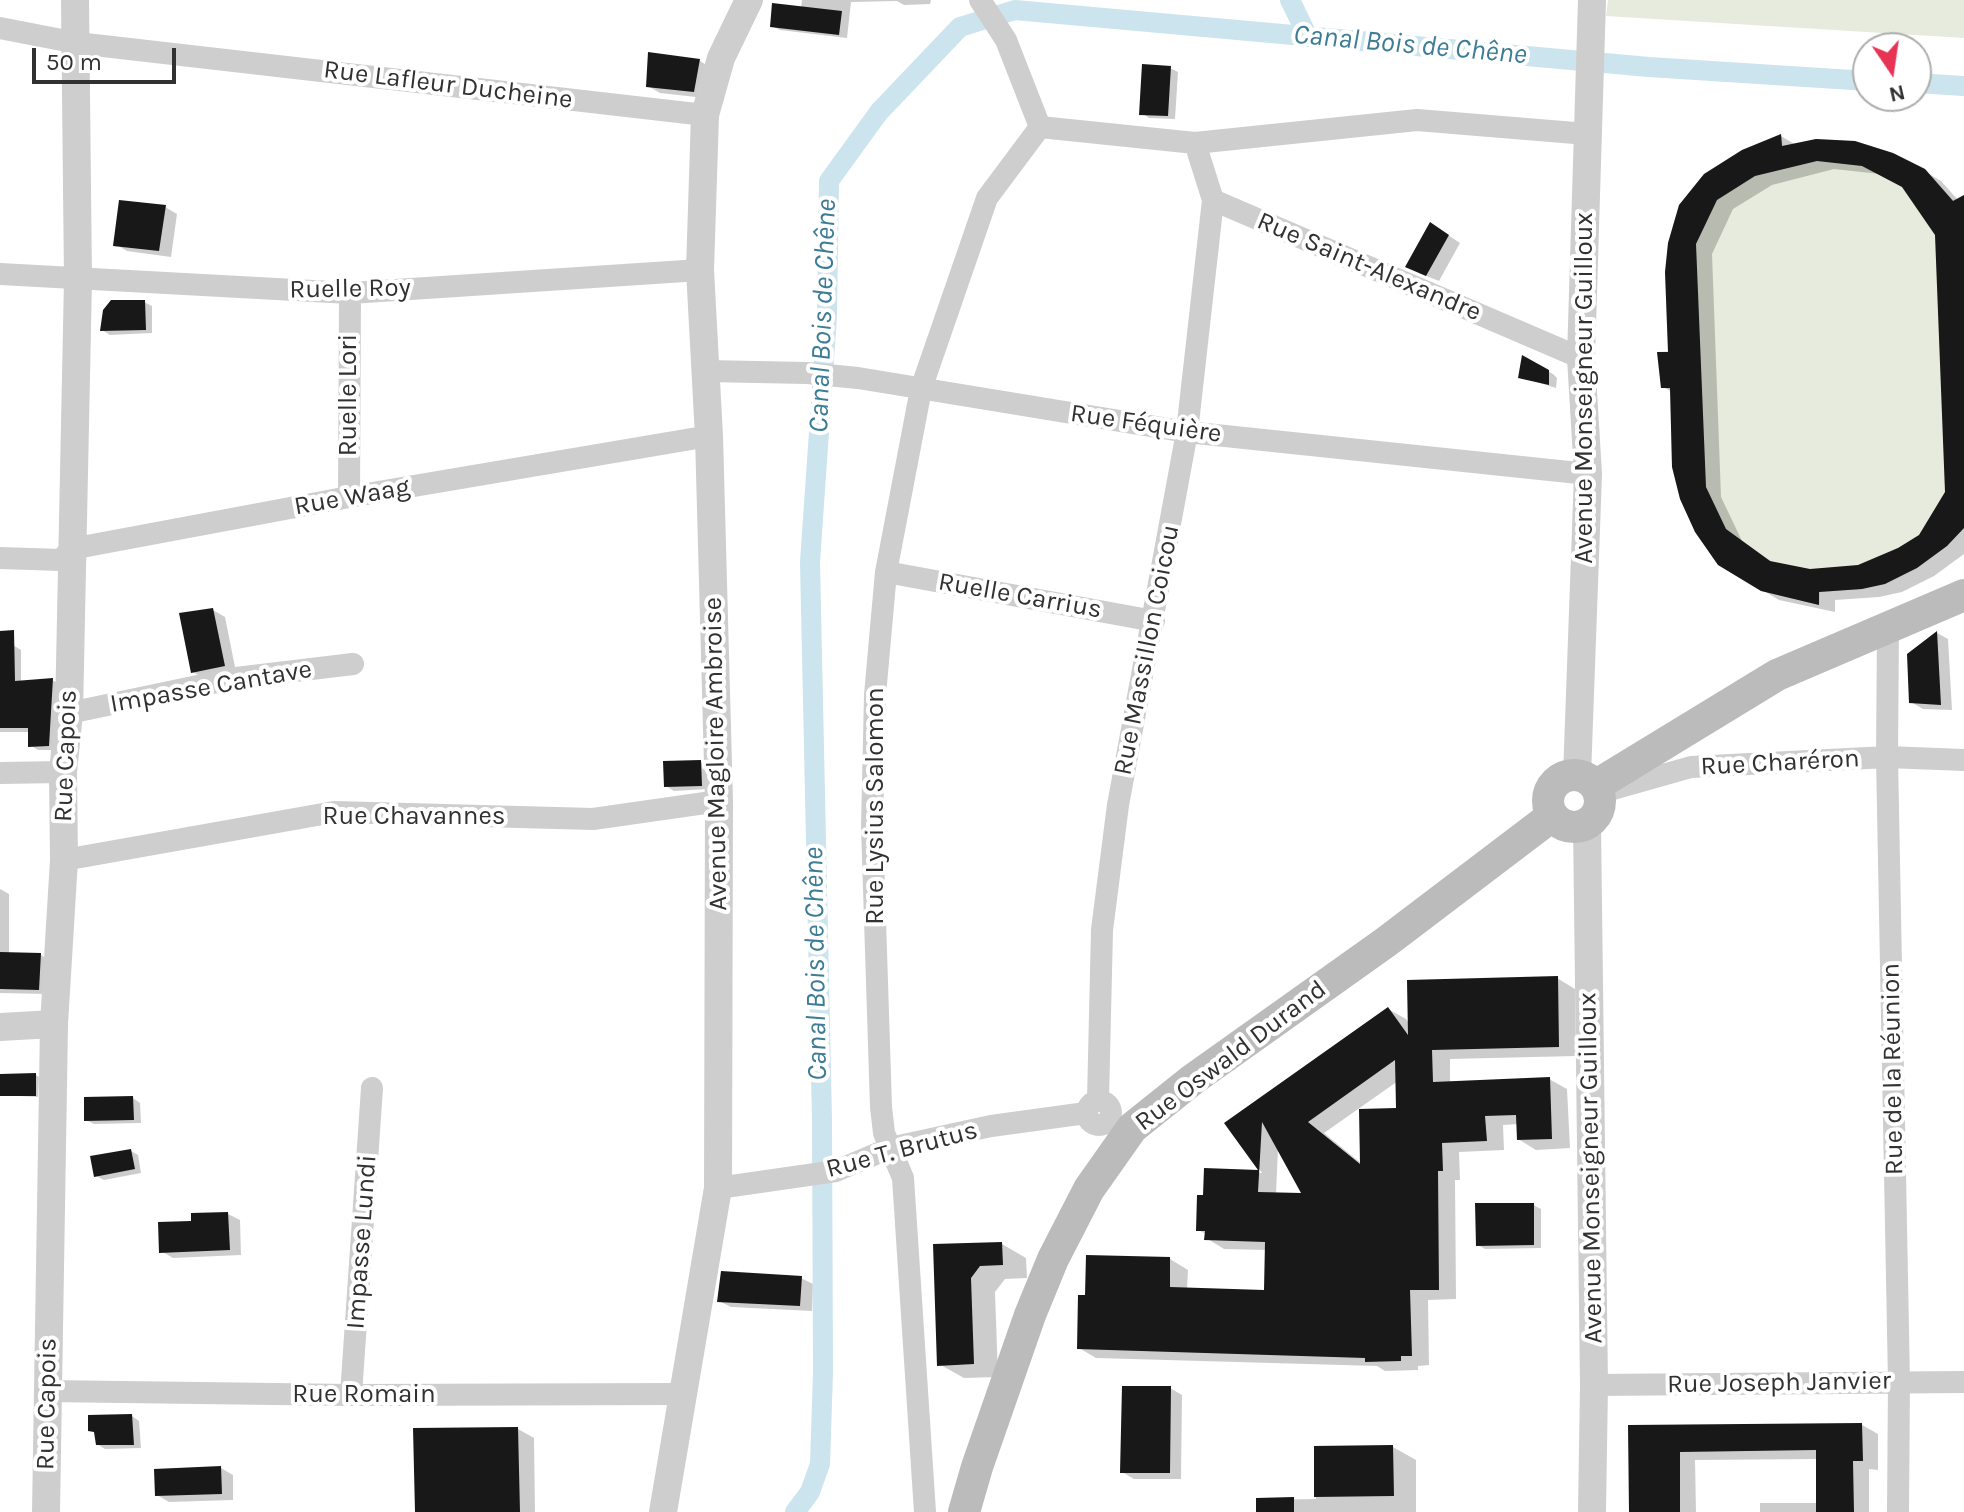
<!DOCTYPE html>
<meta charset="utf-8">
<style>
body{margin:0}
#map{position:relative;width:1964px;height:1512px;overflow:hidden;background:#fff;font-family:Karla,sans-serif}
canvas{display:block}
.north{position:absolute;left:1852px;top:32px;width:80px;height:80px;box-sizing:border-box;background:#fff;border:2px solid #adadad;border-radius:50%;rotate:167deg;font-size:22px;font-weight:700;line-height:32px;text-align:center;color:#313131}
.north::after{content:'';display:block;margin:auto;width:28px;height:36px;background:#e73454;clip-path:polygon(50% 0,100% 100%,50% 72%,0 100%)}
.scale{position:absolute;left:32px;top:48px;width:144px;height:36px;box-sizing:border-box;border:4px solid #313131;border-top:0;padding-left:10px;font-size:24px;line-height:28px;white-space:nowrap;color:#313131;-webkit-text-stroke:6px #fff;paint-order:stroke}
</style>
<div id="map">
<canvas width="1964" height="1512"></canvas>
<div class="north">N</div>
<div class="scale">50 m</div>
</div>
<script>
const g = document.querySelector('canvas').getContext('2d');
g.lineJoin = 'round';
function paint(path, color) {
  g.fillStyle = color;
  g.fill(path, 'evenodd');
}
function poly(rows) {
  const path = new Path2D();
  for (const r of rows) {
    if (r.length === 3) {
      path.moveTo(r[0] + r[2], r[1]);
      path.arc(r[0], r[1], r[2], 0, 2 * Math.PI);
      continue;
    }
    path.moveTo(r[0], r[1]);
    for (let i = 2; i < r.length; i += 2) path.lineTo(r[i], r[i + 1]);
  }
  return path;
}
function stroke(path, color, width, dash) {
  g.strokeStyle = color;
  g.lineWidth = width;
  g.lineCap = dash ? 'butt' : 'round';
  g.setLineDash(dash || []);
  g.stroke(path);
}
function drawText(font, color, halo, rows, align = 'center') {
  g.font = font + ' Karla,sans-serif';
  g.lineWidth = 8;
  g.setLineDash([]);
  g.textBaseline = 'middle';
  g.strokeStyle = halo;
  g.fillStyle = color;
  for (const [text, x, y, turn = 0] of rows) {
    g.save();
    g.translate(x, y);
    g.rotate((+turn || 0) * Math.PI / 180);
    g.textAlign = isNaN(turn) ? turn : align;
    if (halo) g.strokeText(text, 0, 0);
    g.fillText(text, 0, 0);
    g.restore();
  }
}
const green = poly([
 [1608,0,1964,0,1964,38,1606,16],
 [1781,134,1783,146,1816,139,1855,141,1893,153,1925,169,1953,200,1964,195,1964,528,1947,546,1917,568,1862,589,1820,592,1819,605,1761,591,1718,565,1695,532,1680,499,1672,467,1670,389,1661,388,1657,352,1668,351,1665,272,1668,243,1679,205,1704,174,1742,150]
]);
const shadow = poly([
 [802,0,931,0,930,4,904,5,897,1,851,2,847,38,780,30,772,26,801,8],
 [650,55,700,61,711,68,705,98,660,93,648,86],
 [1170,68,1178,72,1175,119,1149,118,1142,113],
 [1781,136,1796,145,1924,171,1941,181,1958,200,1964,197,1964,554,1934,576,1902,592,1879,597,1835,600,1835,612,1779,600,1719,564,1672,392,1663,387,1671,354,1670,243],
 [1834,169,1880,174,1904,187,1937,234,1947,493,1921,537,1858,567,1810,571,1775,564,1742,541,1721,497,1712,254,1733,209,1772,185],
 [165,207,177,214,171,257,127,251,115,244],
 [1442,231,1460,243,1439,281,1419,273],
 [144,302,152,306,152,333,110,335,102,330],
 [1524,358,1553,374,1557,378,1556,388,1520,377],
 [213,610,225,617,236,672,205,679,193,672],
 [1937,633,1948,639,1952,710,1923,709,1911,702],
 [13,645,21,650,21,682,52,680,60,684,56,750,38,750,30,745,30,732,0,732,0,646],
 [700,762,708,766,708,789,674,791,666,786],
 [0,889,9,894,9,954,41,955,50,961,48,994,0,993],
 [1557,978,1575,989,1576,1056,1450,1059,1450,1083,1549,1079,1567,1089,1570,1148,1536,1150,1518,1139,1518,1124,1503,1125,1504,1150,1459,1152,1460,1180,1455,1180,1456,1299,1428,1300,1429,1365,1418,1366,1418,1370,1385,1371,1377,1366,1096,1358,1079,1348,1170,1259,1188,1270,1187,1289,1266,1292,1267,1250,1224,1249,1206,1238,1206,1234,1198,1230,1205,1197,1206,1171,1262,1173,1227,1124,1388,1009,1406,1019,1410,1025],
 [1398,1081,1398,1110,1362,1164,1324,1133],
 [1278,1148,1304,1195,1276,1194],
 [36,1075,39,1077,38,1097,0,1095],
 [133,1098,140,1103,141,1123,94,1124,86,1120],
 [131,1151,138,1155,141,1173,104,1180,96,1176],
 [1533,1205,1541,1209,1541,1248,1485,1249,1478,1245],
 [228,1214,240,1220,241,1255,173,1258,161,1251,193,1223],
 [1002,1244,1026,1258,1027,1278,1005,1279,995,1292,998,1377,964,1378,939,1364,935,1246],
 [801,1278,813,1284,812,1311,731,1307,719,1301],
 [1170,1388,1182,1395,1181,1479,1134,1479,1122,1472],
 [132,1416,139,1421,141,1448,105,1449,97,1444],
 [1862,1425,1878,1434,1878,1470,1869,1469,1869,1512,1760,1512,1760,1503,1818,1503,1818,1459,1695,1460,1696,1512,1631,1512,1630,1427],
 [518,1429,534,1438,535,1512,417,1512],
 [1393,1447,1416,1460,1416,1512,1258,1512,1258,1500,1316,1499,1316,1448],
 [221,1468,233,1475,233,1500,169,1502,157,1495]
]);
const canal = poly([
 [1290,0,1308,37],
 [1916,83,1964,86],
 [795,1512,810,1492,820,1464,823,1372,822,1120,810,562,827,316,829,181,879,112,960,27,1015,10,1649,67,1868,81]
]);
const building = poly([
 [772,3,842,11,839,35,770,27],
 [648,52,700,59,694,92,646,87],
 [1142,64,1171,66,1168,116,1139,115],
 [1781,134,1782,146,1816,139,1855,141,1893,153,1925,169,1953,201,1964,195,1964,528,1947,546,1917,568,1885,584,1862,589,1819,592,1819,605,1761,591,1718,565,1695,532,1680,499,1672,467,1670,388,1661,388,1657,352,1668,352,1665,272,1668,243,1679,205,1704,174,1742,150],
 [1817,161,1862,166,1902,187,1935,235,1945,492,1919,535,1898,548,1858,565,1810,569,1770,561,1726,529,1706,487,1696,244,1717,200,1755,176],
 [119,200,166,205,159,251,113,246],
 [1430,222,1449,235,1426,276,1405,267],
 [111,300,145,300,146,330,100,331,103,310],
 [1522,355,1549,370,1549,385,1518,378],
 [213,608,225,666,191,673,179,613],
 [14,630,15,681,53,678,49,746,28,747,28,728,0,728,0,631],
 [1937,631,1941,705,1909,703,1907,654],
 [701,760,702,786,664,787,663,761],
 [0,952,41,953,39,990,0,989],
 [1558,976,1559,1047,1432,1050,1433,1082,1550,1077,1552,1139,1517,1140,1516,1115,1485,1116,1487,1141,1442,1143,1443,1171,1438,1171,1439,1290,1410,1290,1412,1356,1401,1356,1401,1361,1365,1362,1365,1358,1077,1349,1078,1295,1085,1295,1086,1255,1170,1257,1170,1287,1264,1290,1265,1242,1204,1240,1205,1231,1196,1231,1197,1195,1203,1195,1204,1168,1258,1170,1224,1123,1388,1007,1408,1035,1407,980],
 [1395,1060,1396,1108,1359,1109,1360,1164,1308,1122],
 [1262,1122,1301,1193,1258,1192],
 [36,1073,36,1096,0,1096,0,1074],
 [133,1096,134,1120,84,1121,84,1097],
 [131,1149,135,1169,94,1177,90,1156],
 [1475,1203,1534,1203,1534,1245,1476,1246],
 [228,1212,230,1250,159,1253,158,1222,191,1221,191,1213],
 [1002,1242,1003,1265,980,1266,971,1278,974,1364,937,1366,933,1244],
 [721,1271,802,1276,800,1306,717,1302],
 [1122,1386,1171,1386,1170,1473,1120,1473],
 [132,1414,134,1445,96,1445,94,1432,88,1431,88,1415],
 [1862,1423,1863,1461,1853,1461,1854,1512,1816,1512,1816,1450,1680,1452,1680,1512,1629,1512,1628,1425],
 [518,1427,520,1512,415,1512,413,1428],
 [1393,1445,1394,1496,1314,1497,1314,1446],
 [221,1466,222,1494,155,1496,154,1469],
 [1294,1497,1294,1512,1256,1512,1256,1498]
]);
const minor = poly([
 [980,0,1006,40,1040,127,1195,143,1417,120,1587,134],
 [0,28,77,43,705,115],
 [1195,143,1213,200,1581,358],
 [0,274,350,293,700,270],
 [706,371,807,373,858,378,1187,432,1588,474],
 [349,497,350,293],
 [0,558,61,560,71,549,349,497,709,436],
 [886,572,1154,621],
 [1888,627,1887,757,1899,1382,1898,1512],
 [69,713,236,678,353,664],
 [0,773,63,772],
 [1599,793,1691,767,1887,757,1964,760],
 [64,860,334,812,593,819,719,801],
 [1098,1100,1102,930,1118,805,1187,432,1213,200],
 [1099,1113,12],
 [718,1188,836,1171,890,1148,991,1126,1086,1113],
 [1594,1385,1964,1382],
 [46,1391,351,1395,681,1394],
 [351,1395,372,1088],
 [925,1512,903,1178,884,1133,881,1107,872,826,875,695,886,572,921,389,987,198,1040,127]
]);
const tertiary = poly([
 [1577,776,1588,474,1581,358,1592,0],
 [1587,824,1594,1385,1592,1512],
 [0,1027,54,1024],
 [46,1512,54,1024,64,860,63,772,69,713,78,280,75,0],
 [663,1512,718,1188,719,801,709,436,700,270,705,115,721,58,749,0]
]);
const secondary = poly([
 [1574,801,26],
 [1595,786,1777,675,1964,595],
 [964,1512,977,1467,1030,1315,1053,1259,1089,1189,1132,1128,1192,1080,1386,942,1552,816]
]);
const streetNames = [
 ["Rue Lafleur Ducheine",448,85,7],
 ["Rue Saint-Alexandre",1369,267,23],
 ["Ruelle Roy",350,289,-1],
 ["Avenue Monseigneur Guilloux",1585,388,-90],
 ["Ruelle Lori",349,395,-90],
 ["Rue Féquière",1146,424,8],
 ["Rue Waag",352,497,-10],
 ["Ruelle Carrius",1020,596,10],
 ["Rue Massillon Coicou",1147,650,-79],
 ["Impasse Cantave",211,687,-10],
 ["Avenue Magloire Ambroise",716,754,-91],
 ["Rue Capois",66,756,-88],
 ["Rue Charéron",1780,763,-3],
 ["Rue Lysius Salomon",876,806,-90],
 ["Rue Chavannes",414,817],
 ["Rue Oswald Durand",1231,1056,-37],
 ["Rue de la Réunion",1893,1069,-91],
 ["Rue T. Brutus",902,1150,-15],
 ["Avenue Monseigneur Guilloux",1591,1168,-91],
 ["Impasse Lundi",362,1242,-86],
 ["Rue Joseph Janvier",1779,1383,-1],
 ["Rue Romain",364,1395],
 ["Rue Capois",47,1404,-89]
];
const waterNames = [
 ["Canal Bois de Chêne",1410,45,5],
 ["Canal Bois de Chêne",823,316,-88],
 ["Canal Bois de Chêne",816,964,-91]
];
paint(green, '#e6ebdd');
paint(shadow, '#0003');
stroke(canal, '#cce4ed', 20);
paint(building, '#181818');
stroke(minor, '#cecece', 22);
stroke(tertiary, '#cecece', 28);
stroke(secondary, '#bbb', 32);
drawText('26px', '#313131', '#fff', streetNames);
drawText('italic 28px', '#3d7c95', '#fff', waterNames);
</script>
